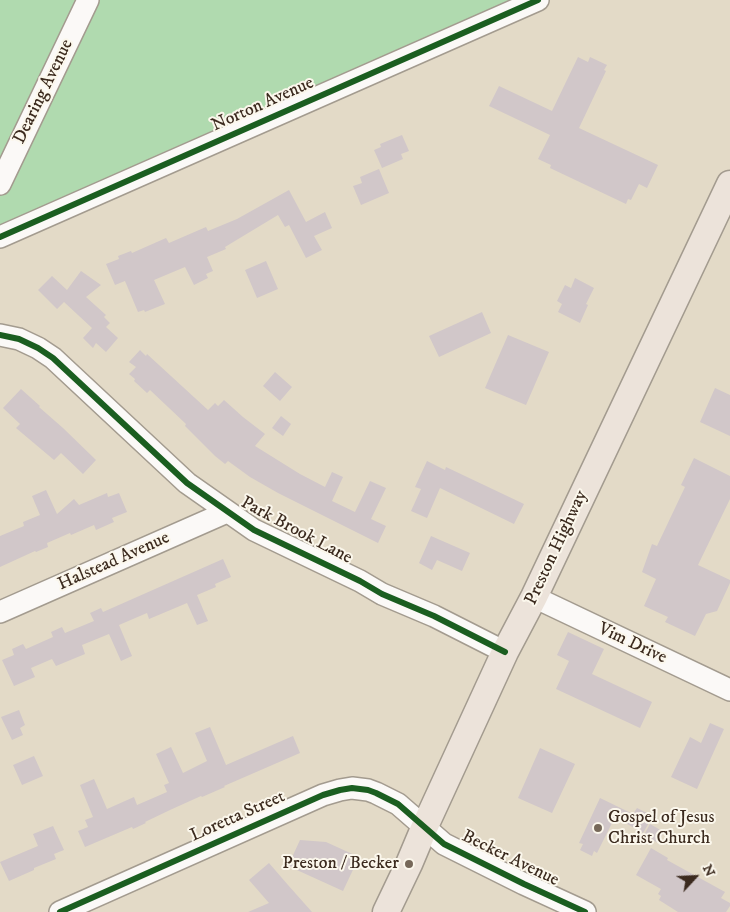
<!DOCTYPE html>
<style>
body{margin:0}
#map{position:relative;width:730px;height:912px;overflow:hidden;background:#e3dac7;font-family:"IM FELL DW Pica",serif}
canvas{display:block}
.north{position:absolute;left:670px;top:852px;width:50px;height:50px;-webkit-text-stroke:4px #fbf7ec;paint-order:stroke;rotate:65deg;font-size:14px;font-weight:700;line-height:20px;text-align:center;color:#3b2a1e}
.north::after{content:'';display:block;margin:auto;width:18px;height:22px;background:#3b2a1e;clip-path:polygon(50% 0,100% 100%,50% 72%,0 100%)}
</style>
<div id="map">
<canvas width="730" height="912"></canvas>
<div class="north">N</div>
</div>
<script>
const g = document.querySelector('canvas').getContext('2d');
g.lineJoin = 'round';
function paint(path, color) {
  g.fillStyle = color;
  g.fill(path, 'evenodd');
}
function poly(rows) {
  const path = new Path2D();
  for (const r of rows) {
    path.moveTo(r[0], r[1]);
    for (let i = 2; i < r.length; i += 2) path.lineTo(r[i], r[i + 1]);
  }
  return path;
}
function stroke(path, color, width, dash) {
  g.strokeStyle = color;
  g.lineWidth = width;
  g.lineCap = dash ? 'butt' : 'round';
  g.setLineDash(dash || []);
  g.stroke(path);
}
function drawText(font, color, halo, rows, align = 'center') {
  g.font = font + ' "IM FELL DW Pica",serif';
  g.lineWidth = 4;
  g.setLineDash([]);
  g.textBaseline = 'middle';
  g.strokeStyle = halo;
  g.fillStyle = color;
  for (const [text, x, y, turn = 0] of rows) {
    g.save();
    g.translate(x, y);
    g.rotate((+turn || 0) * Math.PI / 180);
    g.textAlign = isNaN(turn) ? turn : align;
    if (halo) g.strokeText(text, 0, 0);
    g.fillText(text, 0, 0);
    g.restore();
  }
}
const green = poly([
 [0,0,81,0,0,168],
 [94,0,519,0,0,229,0,195]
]);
const building = poly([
 [578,57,588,62,590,57,607,65,604,70,606,71,579,128,658,165,647,188,639,184,631,200,628,199,626,204,550,168,551,165,538,159,550,135,489,106,499,86,552,111],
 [402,135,409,151,401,154,403,159,382,168,374,150,381,147,380,144],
 [379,169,389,193,361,205,353,186,362,183,360,177],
 [289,190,306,222,325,212,332,228,314,236,322,250,306,258,289,225,285,227,278,215,225,247,226,249,207,257,213,271,206,274,208,278,194,285,185,267,154,280,165,304,145,312,144,310,138,312,125,281,115,285,106,264,119,259,118,256,131,251,132,253,166,238,169,243,206,227,208,231,237,219],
 [266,261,278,289,257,298,245,270],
 [81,271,101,285,86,297,106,315,104,317,110,323,106,327,118,338,106,352,96,343,93,348,83,338,92,328,64,302,57,309,38,290,52,276,67,290],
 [575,278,594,288,586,304,588,305,580,323,558,312,562,304,557,301,565,285,571,288],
 [482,312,491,333,439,357,429,336],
 [508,335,549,352,526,405,485,388],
 [140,350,146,356,147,354,208,410,215,403,218,406,224,400,243,417,265,434,255,446,300,474,325,487,332,472,343,477,332,501,355,512,370,481,386,488,371,519,386,526,378,543,278,493,250,477,228,461,225,464,215,456,185,426,186,424,150,390,147,393,134,381,135,379,129,374,136,367,129,362],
 [275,372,292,387,280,401,263,386],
 [715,388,730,395,730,436,700,422],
 [21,389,40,406,39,407,63,428,96,460,83,474,61,453,54,460,16,428,20,424,3,408],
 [281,416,291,424,283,436,272,428],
 [694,458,730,476,730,499,698,565,730,580,730,583,717,611,706,614,695,636,665,622,668,617,644,606,656,579,642,572,652,544,657,546,685,487,681,485],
 [427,461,445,470,446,467,524,504,514,524,440,488,427,518,411,511,421,489,415,487],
 [46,490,57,514,74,499,79,505,107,493,108,497,119,493,127,512,112,518,114,522,96,530,94,525,71,535,70,533,47,543,48,547,36,552,35,551,0,567,0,536,24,526,23,522,40,515,32,496],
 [431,536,470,553,462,571,437,560,432,570,419,563],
 [223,559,231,577,215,584,216,587,197,595,208,621,197,625,187,603,149,619,147,613,119,625,132,656,121,661,109,634,82,645,85,654,56,666,52,659,31,668,35,677,14,686,2,660,14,655,12,649,23,644,26,649,53,637,51,632,62,627,65,633,94,621,90,613,101,608,103,612],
 [568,632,604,649,592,674,652,702,640,728,556,689,569,661,557,655],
 [19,710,25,725,20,728,23,735,12,740,1,717],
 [710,723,724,729,697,789,671,777,690,737,701,743],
 [210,727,226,765,293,736,300,753,224,786,225,787,202,797,201,796,170,810,145,822,146,823,133,829,132,827,85,847,78,831,88,827,85,820,93,817,80,785,94,779,107,809,134,797,137,805,167,792,164,785,169,783,156,754,171,747,183,773,207,761,195,733],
 [540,748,575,764,552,813,518,798],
 [34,756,43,776,22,785,13,765],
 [600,798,633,814,637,808,653,816,643,833,615,817,597,853,594,851,592,856,580,850,583,844,579,843],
 [650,824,664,832,658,843,644,835],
 [53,826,64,850,54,854,56,859,34,868,34,870,9,881,0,862,38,846,33,834],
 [300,840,326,842,359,857,343,891,288,866],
 [651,848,668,858,667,860,725,892,721,898,730,903,730,906,726,912,678,912,659,900,661,896,658,894,661,889,636,875],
 [269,863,288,885,312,912,248,912,269,903,249,880]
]);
const minor = poly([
 [0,184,88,0],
 [0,237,538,0],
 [0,335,19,339,38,348,53,358,187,483,254,530,360,581,382,594,434,616,505,652],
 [534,597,730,690],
 [0,612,227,512],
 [60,912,323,795,340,790,352,788,368,790,376,793,398,804,444,844,524,884,585,912]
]);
const major = poly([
 [386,912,409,864,425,826,505,652,534,597,730,184]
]);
const cycleway = poly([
 [0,237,538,0],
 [0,335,19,339,38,348,53,358,187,483,254,530,360,581,382,594,434,616,505,652],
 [60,912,323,795,340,790,352,788,368,790,376,793,398,804,444,844,524,884,585,912]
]);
const markers = [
 [598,828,5,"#766859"],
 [409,864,5,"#766859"]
];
const streetNames = [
 ["Dearing Avenue",44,92,-64],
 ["Norton Avenue",263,105,-24],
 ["Park Brook Lane",296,531,28],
 ["Preston Highway",557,548,-65],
 ["Halstead Avenue",114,562,-24],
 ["Vim Drive",632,644,25],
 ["Loretta Street",238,817,-24],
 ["Becker Avenue",510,859,26]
];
const poiNames = [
 ["Gospel of Jesus",608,818],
 ["Christ Church",608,839],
 ["Preston / Becker",399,864,"right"]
];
paint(green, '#b0daaf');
paint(building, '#d1c7c9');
stroke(minor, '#a39b8f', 24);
stroke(major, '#a39b8f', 29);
stroke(minor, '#fbf9f7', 21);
stroke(major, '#ece3da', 26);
stroke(cycleway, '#1b5e20', 6);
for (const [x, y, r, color] of markers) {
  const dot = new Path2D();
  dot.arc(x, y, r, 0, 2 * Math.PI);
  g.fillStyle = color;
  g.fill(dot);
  stroke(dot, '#fbf7ec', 2);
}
drawText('18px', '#3b2a1e', '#fbf7ec', streetNames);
drawText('18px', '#3b2a1e', '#fbf7ec', poiNames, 'left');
</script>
